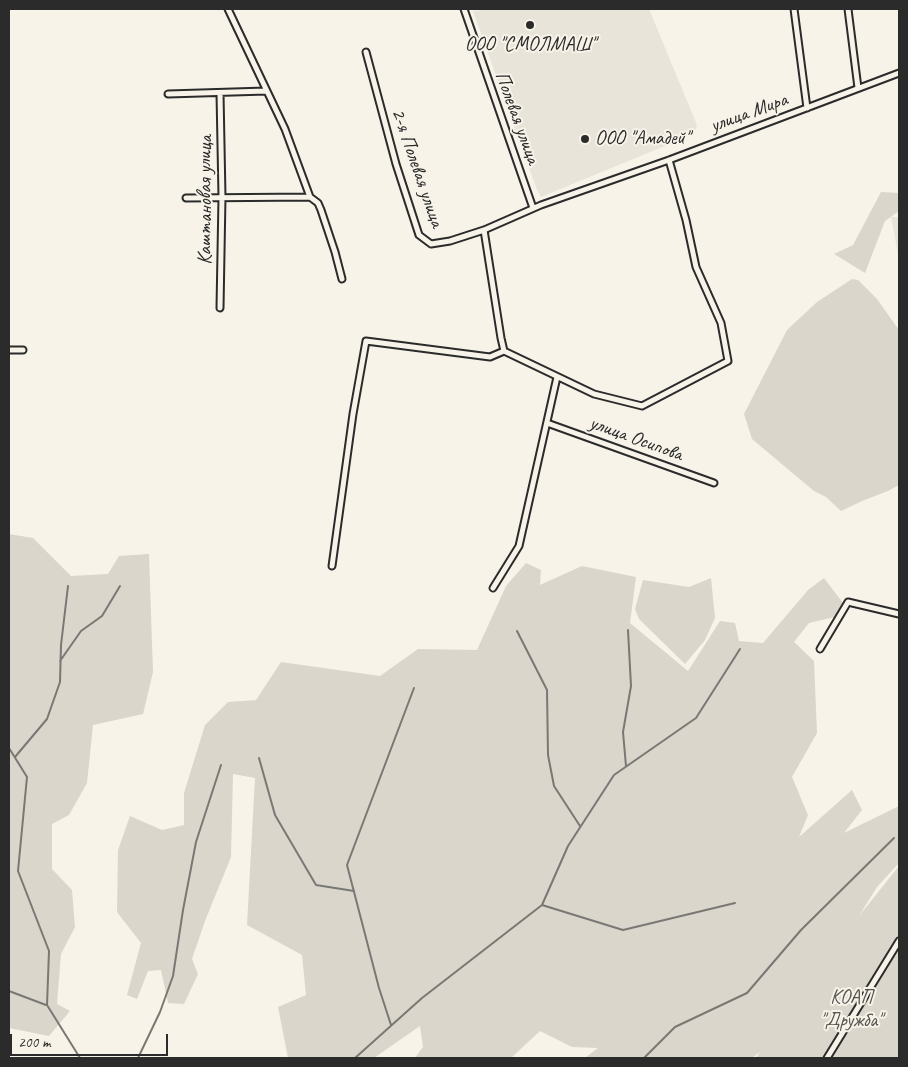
<!DOCTYPE html>
<meta charset="utf-8">
<style>
body{margin:0}
#map{position:relative;width:908px;height:1067px;overflow:hidden;background:#f7f3e8;font-family:Caveat,sans-serif}
canvas{display:block}
.frame{position:absolute;inset:0;border:10px solid #2b2b2b;pointer-events:none}
.scale{position:absolute;left:10px;top:1034px;width:158px;height:22px;box-sizing:border-box;border:2px solid #2b2b2b;border-top:0;padding-left:6px;font-size:15px;line-height:18px;white-space:nowrap;color:#2b2b2b;-webkit-text-stroke:4px #f7f3e8;paint-order:stroke}
</style>
<div id="map">
<canvas width="908" height="1067"></canvas>
<div class="frame"></div>
<div class="scale">200 m</div>
</div>
<script>
const g = document.querySelector('canvas').getContext('2d');
g.lineJoin = 'round';
function paint(path, color) {
  g.fillStyle = color;
  g.fill(path, 'evenodd');
}
function poly(rows) {
  const path = new Path2D();
  for (const r of rows) {
    path.moveTo(r[0], r[1]);
    for (let i = 2; i < r.length; i += 2) path.lineTo(r[i], r[i + 1]);
  }
  return path;
}
function stroke(path, color, width, dash) {
  g.strokeStyle = color;
  g.lineWidth = width;
  g.lineCap = dash ? 'butt' : 'round';
  g.setLineDash(dash || []);
  g.stroke(path);
}
function drawText(font, color, halo, rows, align = 'center') {
  g.font = font + ' Caveat,sans-serif';
  g.lineWidth = 4;
  g.setLineDash([]);
  g.textBaseline = 'middle';
  g.strokeStyle = halo;
  g.fillStyle = color;
  for (const [text, x, y, turn = 0] of rows) {
    g.save();
    g.translate(x, y);
    g.rotate((+turn || 0) * Math.PI / 180);
    g.textAlign = isNaN(turn) ? turn : align;
    if (halo) g.strokeText(text, 0, 0);
    g.fillText(text, 0, 0);
    g.restore();
  }
}
const built = poly([
 [493,9,649,9,697,125,694,134,541,197,537,190,473,11],
 [891,217,899,217,899,254,898,254]
]);
const green = poly([
 [881,192,899,193,899,211,885,221,865,273,834,254,853,245],
 [852,279,858,280,877,299,899,330,899,485,888,491,862,501,841,511,826,497,814,491,752,439,744,414,787,330,817,302],
 [9,534,33,538,71,576,108,574,119,556,149,554,153,672,143,714,93,725,87,783,69,815,52,824,52,869,72,890,75,927,61,954,57,1004,70,1011,49,1036,9,1028],
 [526,563,541,570,540,585,582,566,636,577,630,623,688,671,720,621,735,623,739,641,763,643,808,590,824,578,843,603,835,617,809,623,794,642,814,661,817,733,792,777,808,815,799,837,852,790,862,810,844,833,899,806,899,863,877,887,859,916,899,866,899,1058,756,1058,760,1052,752,1058,585,1058,598,1048,572,1047,540,1031,511,1058,415,1058,423,1047,420,1026,374,1058,288,1058,278,1007,306,995,302,955,247,925,255,778,233,774,231,857,205,921,192,959,198,974,184,1004,168,1003,161,970,148,971,137,999,127,995,141,943,117,912,118,850,130,816,162,830,184,825,184,793,205,725,228,702,256,700,281,662,380,676,418,649,477,650,506,586],
 [711,578,715,618,705,640,685,664,639,619,635,609,643,580,689,587]
]);
const stream = poly([
 [517,631,547,690,548,755,554,786,580,826],
 [60,661,81,631,102,616,120,586],
 [9,748,27,777,18,871,49,951,47,1005,80,1058],
 [15,757,47,719,60,682,61,645,68,586],
 [259,758,275,815,316,885,354,891],
 [626,766,623,732,631,686,628,630],
 [542,905,623,930,735,903],
 [9,991,46,1005],
 [391,1025,379,988,347,865,414,688],
 [138,1058,160,1012,173,976,183,910,196,842,221,765],
 [355,1058,422,998,542,905,568,846,614,775,696,718,740,649],
 [644,1058,675,1027,747,993,801,930,894,838]
]);
const minor = poly([
 [228,9,285,129,310,197,318,203,321,210,335,252,342,279],
 [464,9,533,208],
 [794,9,807,108],
 [848,9,858,88],
 [366,52,396,164,408,201,419,235,431,244,450,241,484,230,541,205,669,160,899,73],
 [220,93,222,197,220,308],
 [168,94,266,91],
 [186,198,310,197],
 [484,230,501,338,504,351,594,394,642,406,728,361,721,323,696,267,686,220,669,160],
 [9,350,23,350],
 [547,423,714,483],
 [332,566,353,414,366,341,490,357,504,351],
 [493,588,519,546,557,377],
 [820,649,848,602,899,614],
 [827,1058,899,941]
]);
const markers = [
 [530,25,5,"#2b2b2b"],
 [585,139,5,"#2b2b2b"]
];
const poiNames = [
 ["ООО \"СМОЛМАШ\"",530,45],
 ["ООО \"Амадей\"",595,139,"left"]
];
const streetNames = [
 ["улица Мира",749,113,-20],
 ["Полевая улица",517,118,70],
 ["2-я Полевая улица",417,168,71],
 ["Каштановая улица",206,200,-90],
 ["улица Осипова",636,439,20]
];
const parkNames = [
 ["КОАП",851,998],
 ["\"Дружба\"",851,1021]
];
paint(built, '#e8e4da');
paint(green, '#dad6cc');
stroke(stream, '#7a7874', 2);
stroke(minor, '#2b2b2b', 9);
stroke(minor, '#f7f3e8', 5);
for (const [x, y, r, color] of markers) {
  const dot = new Path2D();
  dot.arc(x, y, r, 0, 2 * Math.PI);
  g.fillStyle = color;
  g.fill(dot);
  stroke(dot, '#f7f3e8', 2);
}
drawText('20px', '#2b2b2b', '#f7f3e8', poiNames);
drawText('20px', '#2b2b2b', '#f7f3e8', streetNames);
drawText('20px', '#575653', '#f7f3e8', parkNames);
</script>
